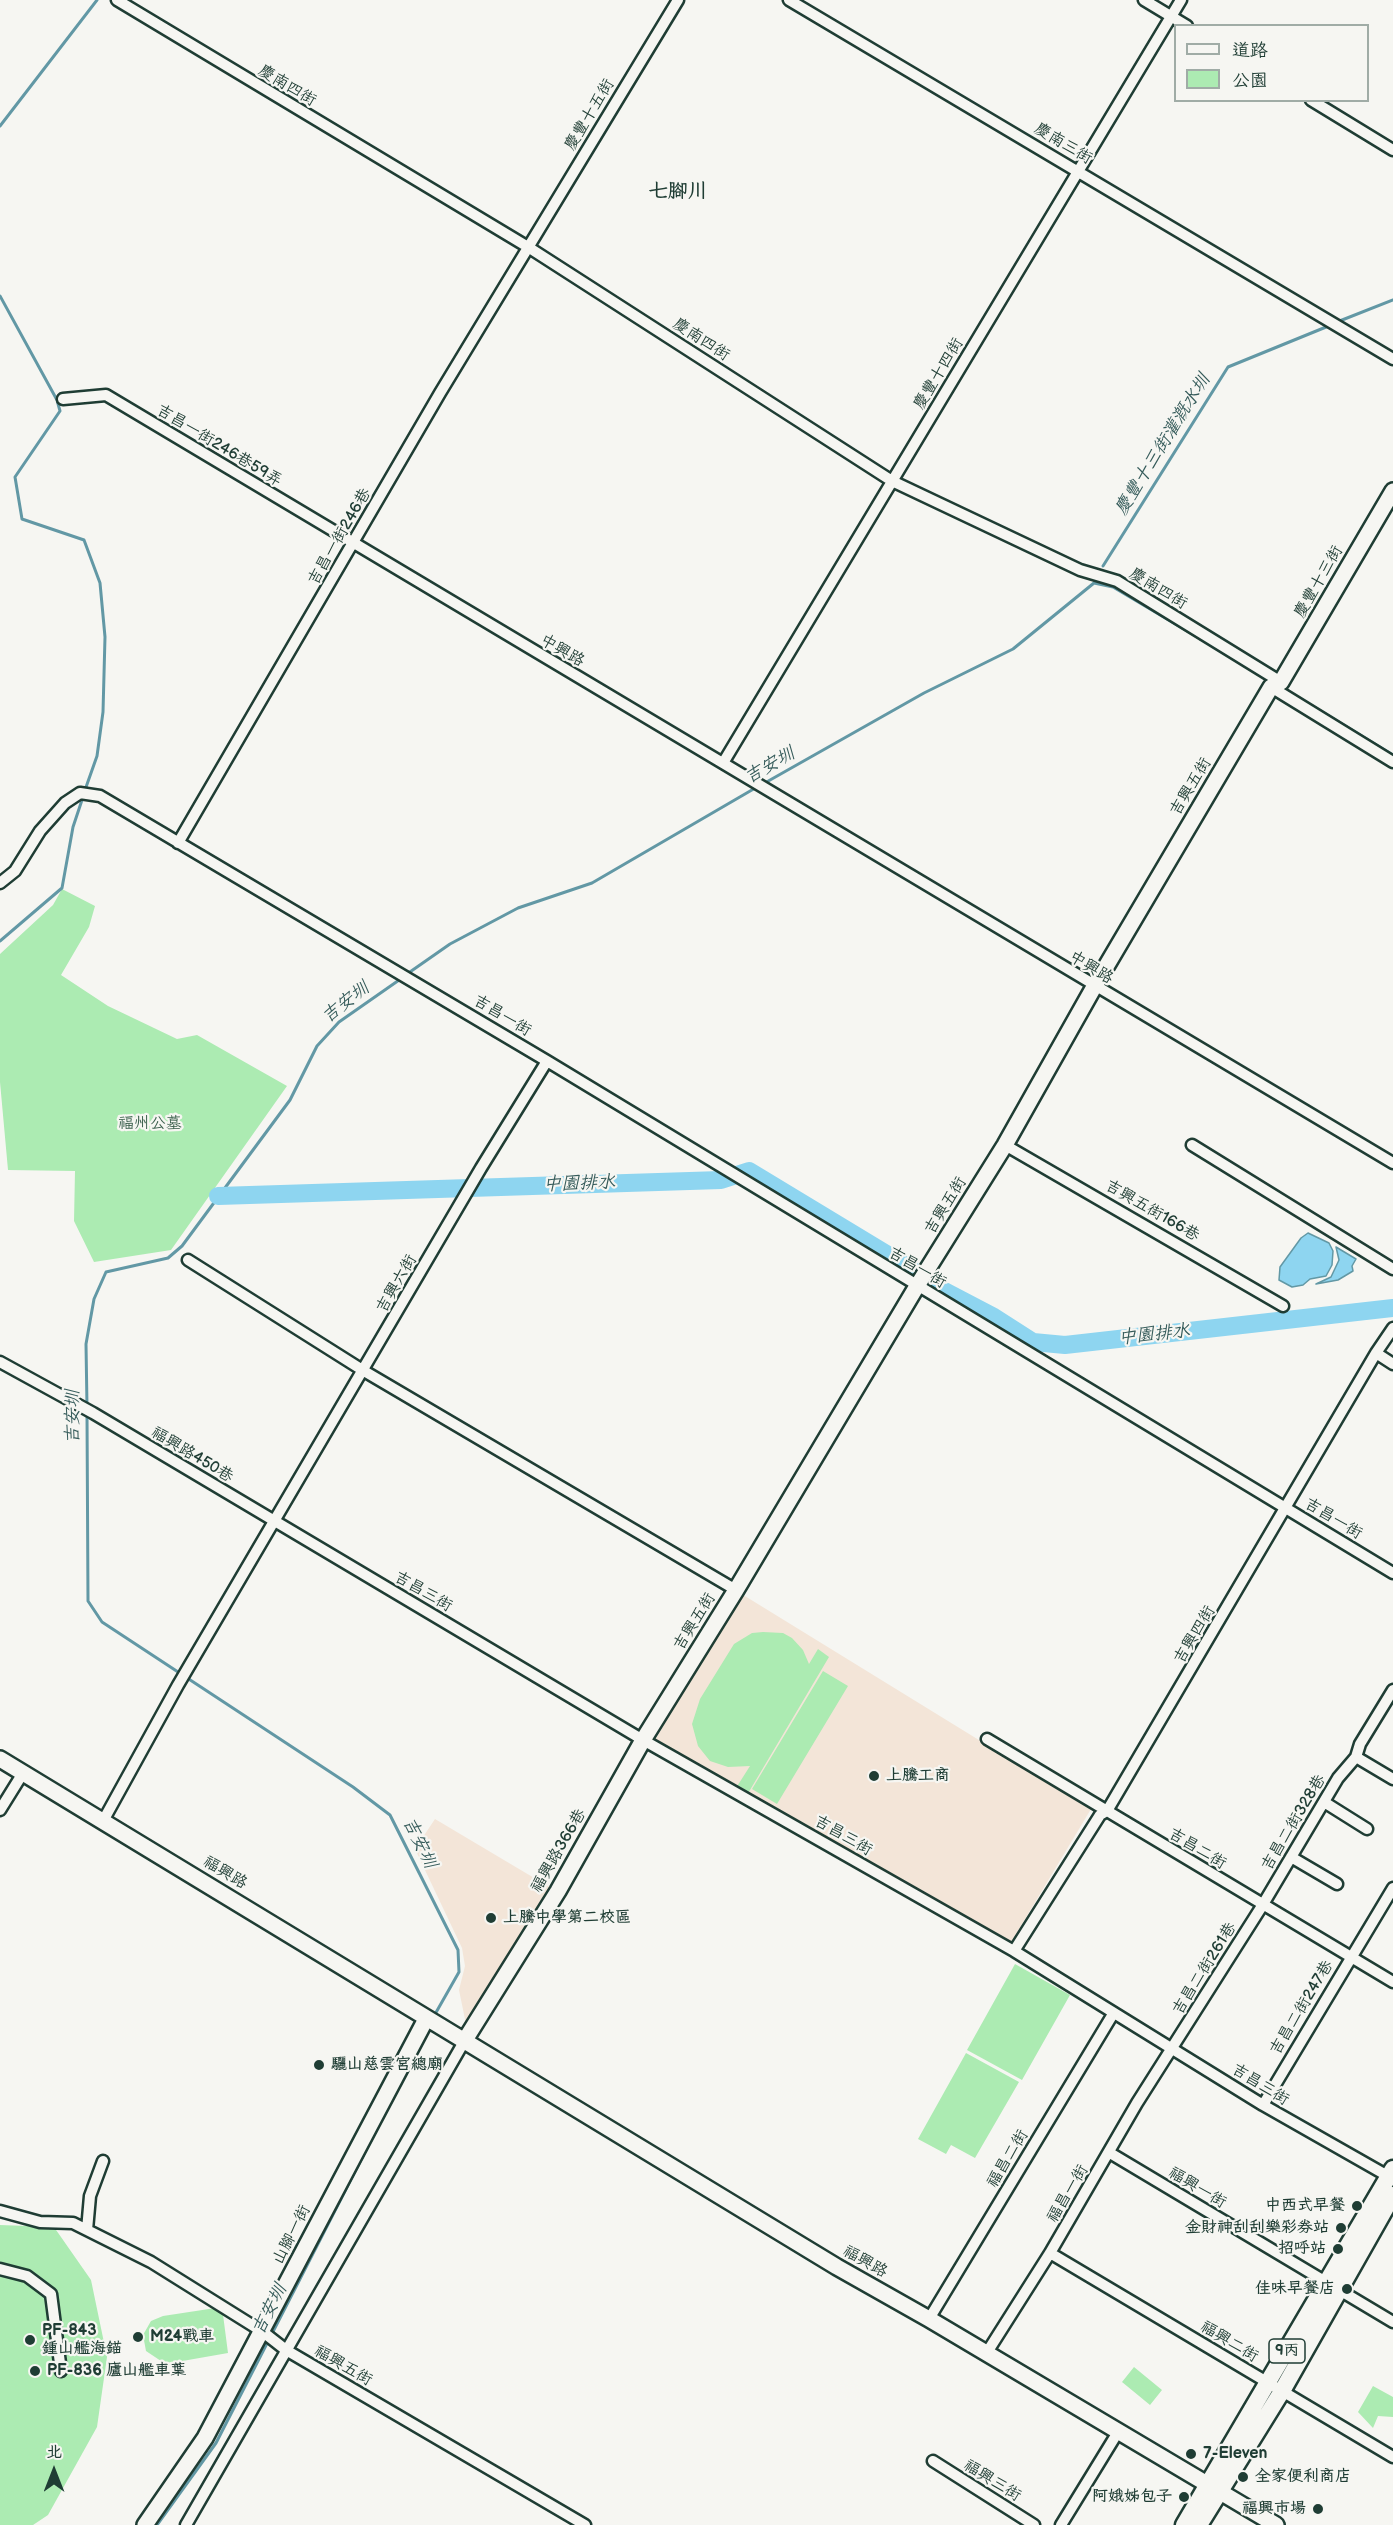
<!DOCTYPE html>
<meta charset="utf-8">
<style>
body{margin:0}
#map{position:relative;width:1393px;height:2525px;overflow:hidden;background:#f6f6f2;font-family:"Balsamiq Sans","LXGW WenKai TC",sans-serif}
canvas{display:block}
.legend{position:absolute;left:1174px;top:24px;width:195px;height:78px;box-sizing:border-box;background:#f6f6f2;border:2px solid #a0aca6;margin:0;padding:8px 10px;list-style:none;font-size:18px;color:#1f3d34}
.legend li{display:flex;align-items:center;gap:12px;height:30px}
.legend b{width:30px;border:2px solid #a0aca6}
.north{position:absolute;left:24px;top:2441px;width:60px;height:60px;-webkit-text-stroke:4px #f6f6f2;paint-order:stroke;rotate:0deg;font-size:16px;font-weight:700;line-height:24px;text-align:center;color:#1f3d34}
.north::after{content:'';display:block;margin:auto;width:21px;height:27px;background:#1f3d34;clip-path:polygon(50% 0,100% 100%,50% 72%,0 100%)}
</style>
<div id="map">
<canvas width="1393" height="2525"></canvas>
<ul class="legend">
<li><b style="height:8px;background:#f6f6f2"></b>道路</li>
<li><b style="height:16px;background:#acebb2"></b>公園</li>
</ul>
<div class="north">北</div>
</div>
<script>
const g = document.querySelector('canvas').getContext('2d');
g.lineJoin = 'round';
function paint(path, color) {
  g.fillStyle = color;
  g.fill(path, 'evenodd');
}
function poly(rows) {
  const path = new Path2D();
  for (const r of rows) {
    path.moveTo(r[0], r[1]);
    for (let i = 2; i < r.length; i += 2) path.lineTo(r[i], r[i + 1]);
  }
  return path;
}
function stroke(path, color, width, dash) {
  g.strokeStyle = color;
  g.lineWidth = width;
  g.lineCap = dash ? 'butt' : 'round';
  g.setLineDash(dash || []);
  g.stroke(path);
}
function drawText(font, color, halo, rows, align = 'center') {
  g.font = font + ' "Balsamiq Sans","LXGW WenKai TC",sans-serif';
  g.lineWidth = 4.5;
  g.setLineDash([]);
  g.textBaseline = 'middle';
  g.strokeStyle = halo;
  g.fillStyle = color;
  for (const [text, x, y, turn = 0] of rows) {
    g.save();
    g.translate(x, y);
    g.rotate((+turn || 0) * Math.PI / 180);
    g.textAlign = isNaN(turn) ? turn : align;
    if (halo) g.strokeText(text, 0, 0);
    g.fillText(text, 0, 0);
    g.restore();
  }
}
const built = poly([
 [740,1593,1091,1809,1007,1949,654,1742],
 [435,1819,551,1888,468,2034,459,1990,465,1966,462,1948,415,1849]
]);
const green = poly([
 [62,889,95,906,89,927,61,975,108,1006,177,1039,197,1035,287,1086,171,1250,94,1262,74,1221,75,1171,8,1170,0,1082,0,954,53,905],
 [763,1632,783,1633,792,1638,803,1650,809,1664,818,1649,829,1657,747,1795,736,1788,750,1766,728,1767,710,1761,698,1746,692,1724,700,1699,734,1644,752,1633],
 [823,1671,848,1686,777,1804,752,1789],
 [1015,1964,1070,1995,1022,2080,967,2050],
 [966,2053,1019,2082,975,2158,951,2145,946,2154,918,2139],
 [0,2225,54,2227,91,2280,107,2357,97,2427,48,2515,33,2525,0,2525],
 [222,2307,228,2353,171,2363,161,2361,146,2351,143,2335,151,2321,163,2316],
 [1134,2367,1162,2390,1150,2405,1122,2382],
 [1373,2386,1393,2397,1393,2417,1378,2416,1373,2428,1358,2412]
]);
const water = poly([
 [1308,1233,1329,1243,1333,1251,1332,1265,1326,1276,1310,1279,1303,1285,1292,1287,1279,1280,1280,1267,1301,1238,1308,1233],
 [1336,1247,1356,1259,1352,1266,1353,1271,1338,1280,1316,1284,1331,1277,1339,1260,1336,1247]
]);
const stream = poly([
 [0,126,97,0],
 [0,296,57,400,60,411,15,477,22,519,84,540,100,583,105,637,103,712,97,756,85,790],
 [1337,322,1393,300],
 [1103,566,1228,367,1331,325],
 [1314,707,1393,755],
 [763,784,924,693,1013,649,1094,583,1113,587,1236,660],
 [0,941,62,888,73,827,83,797],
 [407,974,450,944,518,908,592,883,757,787],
 [87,1407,86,1344,94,1299,106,1272,168,1258,182,1246,290,1100,317,1046,339,1022,402,978],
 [87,1414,88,1601,102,1622,353,1787,390,1815,458,1950,459,1972,434,2016],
 [157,2525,216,2443,388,2107]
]);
const river = poly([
 [218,1196,721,1180,749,1171,911,1269],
 [929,1283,994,1317,1033,1342,1065,1345,1393,1308]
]);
const street = poly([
 [117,0,528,247,892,481,1080,570,1117,581,1281,682],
 [789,0,1393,359],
 [1144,0,1187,26],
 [1311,100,1393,150],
 [63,399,106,395,1393,1163],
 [1271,687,1393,762],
 [723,763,1181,0],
 [178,843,440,393,678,0],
 [0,883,15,871,40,831,65,803,80,793,100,796,547,1061,1393,1573],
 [1005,1145,1283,1306],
 [1192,1145,1393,1269],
 [188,1260,364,1371,736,1590],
 [1376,1353,1393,1364],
 [0,1362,93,1413,643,1740,1014,1951,1263,2105,1393,2179],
 [1393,1690,1360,1744,1356,1757,1393,1779],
 [987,1739,1393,1982],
 [1324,1802,1367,1829],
 [0,1810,23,1773],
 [103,1821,178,1685,481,1168,547,1061],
 [1291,1857,1337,1884],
 [1014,1951,1100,1815,1107,1811,1376,1353,1393,1328],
 [1263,2105,1393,1888],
 [1110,2153,1393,2322],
 [0,2211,40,2222,73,2223,151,2262,263,2332,286,2350,585,2525],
 [87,2230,90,2196,103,2161],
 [1050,2253,1393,2457],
 [0,2269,27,2276,51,2294,61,2371],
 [929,2319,1113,2014],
 [986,2354,1050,2253,1137,2103,1262,1906,1338,1778,1356,1757],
 [933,2461,1034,2525],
 [186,2525,465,2040],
 [1061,2525,1118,2432]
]);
const secondary = poly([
 [0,1759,837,2267,929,2319,1276,2525],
 [465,2040,558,1891,643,1740,736,1590,917,1286,1005,1145,1094,987,1271,687,1281,682,1393,491],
 [145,2525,205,2438,426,2019]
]);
const primary = poly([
 [1184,2525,1393,2169],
 [1199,2525,1282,2391,1393,2195]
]);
const markers = [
 [874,1776,6,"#1f3d34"],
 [491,1918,6,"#1f3d34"],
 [319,2065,6,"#1f3d34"],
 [1357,2206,6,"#1f3d34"],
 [1341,2228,6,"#1f3d34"],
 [1338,2249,6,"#1f3d34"],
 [1347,2289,6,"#1f3d34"],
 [138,2337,6,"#1f3d34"],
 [30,2340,6,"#1f3d34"],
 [35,2371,6,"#1f3d34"],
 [1191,2454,6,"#1f3d34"],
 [1243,2477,6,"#1f3d34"],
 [1184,2497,6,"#1f3d34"],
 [1318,2509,6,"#1f3d34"]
];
const shields = [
 [1287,2351,36]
];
const shieldNames = [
 ["9丙",1287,2351]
];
const streetNames = [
 ["慶南四街",287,86,31],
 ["慶豐十五街",590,115,-59],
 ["慶南三街",1063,144,31],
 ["慶南四街",701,340,33],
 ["慶豐十四街",939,374,-59],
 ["吉昌一街246巷59弄",219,446,31],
 ["吉昌一街246巷",340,537,-60],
 ["慶豐十三街",1319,582,-60],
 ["慶南四街",1158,589,31],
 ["中興路",562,651,30],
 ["吉興五街",1191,787,-59],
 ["中興路",1091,968,31],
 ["吉昌一街",502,1016,31],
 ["吉興五街",946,1206,-58],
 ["吉興五街166巷",1152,1211,30],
 ["吉昌一街",917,1268,31],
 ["吉興六街",397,1284,-60],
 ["福興路450巷",192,1455,31],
 ["吉昌一街",1333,1519,31],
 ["吉昌三街",423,1592,30],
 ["吉興五街",695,1622,-58],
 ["吉興四街",1195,1635,-59],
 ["吉昌二街328巷",1294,1823,-59],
 ["吉昌三街",843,1836,30],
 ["吉昌二街",1197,1849,31],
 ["福興路366巷",559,1851,-60],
 ["福興路",225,1873,31],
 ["吉昌二街261巷",1205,1969,-58],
 ["吉昌二街247巷",1302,2008,-59],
 ["吉昌三街",1260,2085,32],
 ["福昌二街",1008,2159,-59],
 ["福興一街",1197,2188,31],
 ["福昌一街",1068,2194,-59],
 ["山腳一街",292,2235,-63],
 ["福興路",865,2262,29],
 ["福興二街",1229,2342,31],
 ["福興五街",343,2366,30],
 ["福興三街",992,2481,32]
];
const parkNames = [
 ["福州公墓",150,1124]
];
const poiNames = [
 ["上騰工商",886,1776],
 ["上騰中學第二校區",503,1918],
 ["驪山慈雲宮總廟",331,2065],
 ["中西式早餐",1345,2206,"right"],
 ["金財神刮刮樂彩券站",1329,2228,"right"],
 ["招呼站",1326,2249,"right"],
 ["佳味早餐店",1335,2289,"right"],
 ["PF-843",42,2331],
 ["鍾山艦海錨",42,2349],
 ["M24戰車",150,2337],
 ["PF-836 廬山艦車葉",47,2371],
 ["7-Eleven",1203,2454],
 ["全家便利商店",1255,2477],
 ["阿娥姊包子",1172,2497,"right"],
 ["福興市場",1306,2509,"right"]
];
const waterNames = [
 ["慶豐十三街灌溉水圳",1163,445,-58],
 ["吉安圳",770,766,-30],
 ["吉安圳",346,1003,-38],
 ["中園排水",579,1184,-2],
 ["中園排水",1154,1335,-6],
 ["吉安圳",73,1417,-90],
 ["吉安圳",419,1843,64],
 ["吉安圳",270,2310,-63]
];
const quarterNames = [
 ["七腳川",678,192]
];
paint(built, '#f3e5d8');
paint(green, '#acebb2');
paint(water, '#8ed5f0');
stroke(water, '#6298a5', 1.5);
stroke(stream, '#6298a5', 3);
stroke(river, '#8ed5f0', 18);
stroke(street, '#1f3d34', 15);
stroke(secondary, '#1f3d34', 20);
stroke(primary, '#1f3d34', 21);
stroke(street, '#f6f6f2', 10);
stroke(secondary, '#f6f6f2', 15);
stroke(primary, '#f6f6f2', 16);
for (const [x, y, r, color] of markers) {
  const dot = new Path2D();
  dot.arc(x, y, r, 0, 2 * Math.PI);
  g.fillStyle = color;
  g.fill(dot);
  stroke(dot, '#f6f6f2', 2);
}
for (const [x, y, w] of shields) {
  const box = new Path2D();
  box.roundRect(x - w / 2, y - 12, w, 24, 4.5);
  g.fillStyle = '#f6f6f2';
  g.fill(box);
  stroke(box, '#1f3d34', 1.5);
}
drawText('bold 15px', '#1f3d34', null, shieldNames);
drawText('16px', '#1f3d34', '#f6f6f2', streetNames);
drawText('16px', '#3b604d', '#f6f6f2', parkNames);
drawText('bold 16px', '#1f3d34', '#f6f6f2', poiNames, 'left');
drawText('italic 18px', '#355b5a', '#f6f6f2', waterNames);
drawText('bold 20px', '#1f3d34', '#f6f6f2', quarterNames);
</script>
